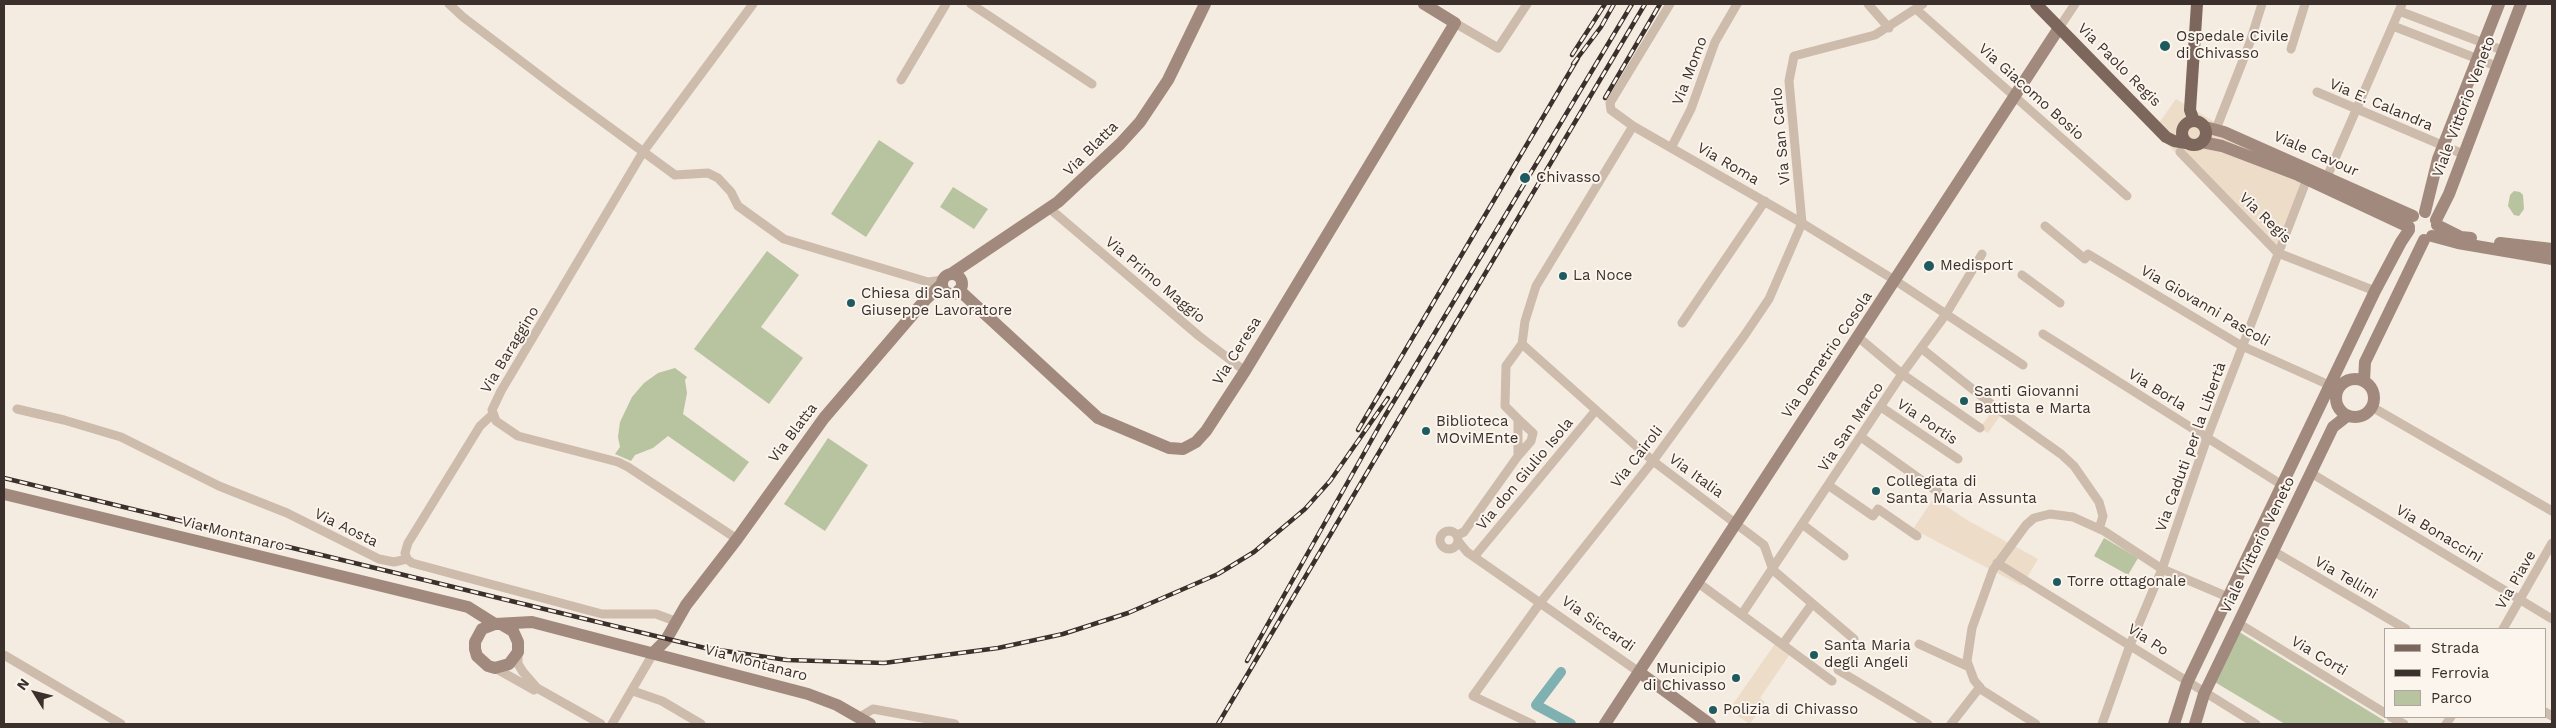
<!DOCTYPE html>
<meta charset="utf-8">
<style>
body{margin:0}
#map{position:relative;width:2556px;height:728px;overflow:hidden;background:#f4ebe1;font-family:"Work Sans",sans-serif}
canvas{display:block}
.frame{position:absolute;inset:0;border:5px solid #3b302b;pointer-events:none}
.legend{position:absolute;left:2384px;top:628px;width:162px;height:90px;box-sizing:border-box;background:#fbf5ee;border:1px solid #aea6a0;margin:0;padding:6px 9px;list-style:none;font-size:15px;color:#3b302b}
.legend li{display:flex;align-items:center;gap:10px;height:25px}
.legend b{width:25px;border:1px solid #aea6a0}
.north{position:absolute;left:10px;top:668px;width:50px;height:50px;-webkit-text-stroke:4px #fbf5ee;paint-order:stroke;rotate:306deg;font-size:14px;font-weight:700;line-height:20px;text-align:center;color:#3b302b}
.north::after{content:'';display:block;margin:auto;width:18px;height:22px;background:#3b302b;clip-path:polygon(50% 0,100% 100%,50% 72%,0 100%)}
</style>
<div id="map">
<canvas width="2556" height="728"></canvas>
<div class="frame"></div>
<ul class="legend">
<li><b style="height:6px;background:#7d675c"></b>Strada</li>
<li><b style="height:6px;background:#3b302b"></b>Ferrovia</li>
<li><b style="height:14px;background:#b8c4a0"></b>Parco</li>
</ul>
<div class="north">N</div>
</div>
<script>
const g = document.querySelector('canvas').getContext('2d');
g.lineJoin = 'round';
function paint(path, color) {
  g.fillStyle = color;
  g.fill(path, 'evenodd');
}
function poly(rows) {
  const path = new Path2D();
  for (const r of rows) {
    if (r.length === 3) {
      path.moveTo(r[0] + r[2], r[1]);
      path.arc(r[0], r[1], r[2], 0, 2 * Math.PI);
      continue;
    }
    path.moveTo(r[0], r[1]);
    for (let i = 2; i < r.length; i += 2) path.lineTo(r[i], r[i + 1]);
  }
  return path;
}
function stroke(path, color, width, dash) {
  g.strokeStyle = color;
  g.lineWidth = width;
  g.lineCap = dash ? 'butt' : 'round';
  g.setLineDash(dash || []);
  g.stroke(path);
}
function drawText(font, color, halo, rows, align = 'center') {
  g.font = font + ' "Work Sans",sans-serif';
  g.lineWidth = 4;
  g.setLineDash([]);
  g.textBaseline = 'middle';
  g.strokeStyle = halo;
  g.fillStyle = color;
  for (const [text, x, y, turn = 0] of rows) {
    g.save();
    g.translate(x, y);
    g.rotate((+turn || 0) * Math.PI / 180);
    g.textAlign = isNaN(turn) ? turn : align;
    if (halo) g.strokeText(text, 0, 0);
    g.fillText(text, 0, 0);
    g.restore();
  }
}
const green = poly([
 [879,140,914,163,866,237,831,214],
 [953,187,988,209,974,229,940,207],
 [2514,191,2520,192,2523,195,2524,209,2519,216,2514,215,2508,206,2510,195],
 [767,251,799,275,761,327,803,358,769,404,694,349],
 [675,368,687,377,685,380,687,393,683,414,749,462,734,482,668,436,653,448,635,455,631,461,615,454,620,447,618,437,620,422,632,397,644,383,658,373],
 [828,438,868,465,825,531,784,504],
 [2104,538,2138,558,2128,575,2094,556],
 [2236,630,2385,721,2383,724,2285,724,2213,681]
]);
const plaza = poly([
 [2176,99,2218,124,2311,166,2277,256,2242,223,2154,130],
 [1995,407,2002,413,1988,433,1980,428],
 [1934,498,1967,520,2038,559,2022,586,1913,529],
 [1777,641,1792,651,1760,698,1765,702,1750,724,1729,710]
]);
const canal = poly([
 [1561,672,1536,705,1571,724]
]);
const street = poly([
 [449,4,463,17,559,90,675,175,708,173,718,178,731,192,738,206,784,239,928,282,943,280],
 [971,4,1092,84],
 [1670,4,1610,103,1611,110,1633,126,1802,223,1896,281,2023,365],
 [1868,4,1889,28],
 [1917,10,2127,196],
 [2399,11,2502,50],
 [1455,23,1498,48,1527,4],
 [2393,26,2496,66],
 [2059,28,2075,4],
 [2291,49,2305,4],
 [901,80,946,4],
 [2317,92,2463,154],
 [1633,126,1536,286,1525,321,1522,344,1653,461,1764,545,1773,570],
 [2216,129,2249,45,2262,4],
 [1671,148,1691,109,1715,42,1737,4],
 [2180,152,2278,253,2375,291],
 [2327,177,2402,4],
 [1049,208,1199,336,1245,371],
 [2045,226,2085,259],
 [2088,254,2242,346,2338,389],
 [2022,275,2060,303],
 [1682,323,1765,201],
 [2043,334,2282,485],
 [1858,337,1902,374,1980,428],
 [1921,348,1995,407,2061,454,2074,466,2099,502,2103,516,2099,529],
 [1881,407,1958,459],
 [2372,407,2552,511],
 [17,409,64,420,121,437,219,486,287,513,379,559,394,562,407,559,412,563,602,614,656,614,675,621],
 [1518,419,1533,433,1531,441,1518,456],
 [1861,437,1938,492],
 [2311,473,2552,619],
 [1828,485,1873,516,1878,509,1917,536],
 [1802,524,1844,556],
 [1449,540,9],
 [1457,535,1464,532,1518,456,1518,419,1505,406,1506,366,1522,344],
 [737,539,628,467,618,462,518,436,496,421,492,410,501,391,643,152,753,4],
 [1458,541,1467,552,1639,672],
 [2273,551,2406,629],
 [1474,557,1596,410],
 [407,559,405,553,408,543,480,426,493,414],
 [1997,563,2256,724],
 [1773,570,1854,639],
 [1697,582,1832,681],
 [1742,614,1902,374,1946,314,1982,254],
 [2238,623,2385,713],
 [2503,629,2552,543],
 [1783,644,1812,604],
 [1919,644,1969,667],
 [518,652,518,664,523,672,537,688,601,724],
 [4,655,121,724],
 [495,668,534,690],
 [1838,670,1928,724],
 [633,691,662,701,701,724],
 [2545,712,2552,716],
 [860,717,873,709,955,724],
 [2391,717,2404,724],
 [612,724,654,652],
 [1532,724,1473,696,1540,603,1653,461,1744,336,1769,299,1802,223,1789,81,1794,56,1875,35,1923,4],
 [1951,724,1980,687],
 [2036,724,1982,690,1974,680,1967,661,1972,628,1993,570,2026,525,2034,518,2050,514,2073,517,2104,531,2162,569,2228,597],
 [2102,724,2130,645,2162,569,2207,438,2307,179],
 [2446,724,2451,717]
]);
const secondary = poly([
 [2205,127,2224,132,2413,216],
 [2202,142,2222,146,2298,175,2409,227],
 [2425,212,2438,159,2499,4],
 [2436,220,2449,194,2521,4],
 [2437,225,2461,237,2471,238],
 [2432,236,2458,243,2552,259],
 [2500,243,2552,249],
 [951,274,1058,202,1120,144,1140,122,1168,80,1205,4],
 [952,284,10],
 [959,290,1098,418,1169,448,1183,449,1196,442,1206,431,1245,371,1455,23,1424,4],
 [2355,398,19],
 [2364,381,2365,362,2424,240],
 [4,494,468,607,495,624],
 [501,624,513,631,518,642,518,652,509,664,495,668,488,666,477,656,475,649,475,642,482,629,495,624,532,622,808,694,837,705,870,724],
 [654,652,666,640,686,605,737,539,824,418,926,299,942,284],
 [1639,672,1710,724],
 [1605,724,2059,28],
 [2174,724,2187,683,2375,291,2401,242,2409,230],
 [2195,724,2204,694,2333,427,2347,416]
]);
const primary = poly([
 [2036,4,2166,137,2174,141,2186,143],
 [2194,133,12],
 [2194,121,2190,110,2197,4]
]);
const rail = poly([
 [1572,55,1605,4],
 [1573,64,1601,27,1614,4],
 [1605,98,1660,4],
 [1358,430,1578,58],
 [4,478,705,648,787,660,884,663,998,648,1063,634,1128,613,1218,574,1254,552,1305,509,1330,481,1388,398],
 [1247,661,1385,416,1632,4],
 [1218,724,1645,4]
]);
const markers = [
 [2165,46,6,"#1f5a5e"],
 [1525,178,6,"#1f5a5e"],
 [1929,266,6,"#1f5a5e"],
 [1563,276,5,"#1f5a5e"],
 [851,303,5,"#1f5a5e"],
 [1964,401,5,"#1f5a5e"],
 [1426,431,5,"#1f5a5e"],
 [1876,491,5,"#1f5a5e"],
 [2057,582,5,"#1f5a5e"],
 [1814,655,5,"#1f5a5e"],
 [1736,678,5,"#1f5a5e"],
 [1713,710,5,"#1f5a5e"]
];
const poiNames = [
 ["Ospedale Civile",2176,37],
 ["di Chivasso",2176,54],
 ["Chivasso",1536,178],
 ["Medisport",1940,266],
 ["La Noce",1573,276],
 ["Chiesa di San",861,294],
 ["Giuseppe Lavoratore",861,311],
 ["Santi Giovanni",1974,392],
 ["Battista e Marta",1974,409],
 ["Biblioteca",1436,422],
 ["MOviMEnte",1436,439],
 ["Collegiata di",1886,482],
 ["Santa Maria Assunta",1886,499],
 ["Torre ottagonale",2067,582],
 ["Santa Maria",1824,646],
 ["degli Angeli",1824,663],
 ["Municipio",1726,669,"right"],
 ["di Chivasso",1726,686,"right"],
 ["Polizia di Chivasso",1723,710]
];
const streetNames = [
 ["Via Paolo Regis",2119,65,45],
 ["Via Momo",1690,71,-69],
 ["Via Giacomo Bosio",2031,92,42],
 ["Via E. Calandra",2381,105,23],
 ["Viale Vittorio Veneto",2464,107,-69],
 ["Via San Carlo",1781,136,-95],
 ["Via Blatta",1091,149,-45],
 ["Viale Cavour",2316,154,24],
 ["Via Roma",1728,164,30],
 ["Via Regis",2265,218,44],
 ["Via Primo Maggio",1155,280,40],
 ["Via Giovanni Pascoli",2205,306,30],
 ["Via Baraggino",510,350,-59],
 ["Via Ceresa",1237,351,-58],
 ["Via Demetrio Cosola",1827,355,-56],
 ["Via Borla",2157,390,32],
 ["Via Portis",1927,422,34],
 ["Via San Marco",1851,427,-56],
 ["Via Blatta",793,433,-53],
 ["Via Caduti per la Libertà",2191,447,-70],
 ["Via Cairoli",1637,457,-52],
 ["Via don Giulio Isola",1525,474,-50],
 ["Via Italia",1696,476,36],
 ["Via Aosta",346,528,26],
 ["Via Montanaro",233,534,14],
 ["Via Bonaccini",2439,534,31],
 ["Viale Vittorio Veneto",2258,545,-64],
 ["Via Tellini",2346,578,30],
 ["Via Piave",2516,580,-60],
 ["Via Siccardi",1598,624,35],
 ["Via Po",2148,640,33],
 ["Via Corti",2319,656,31],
 ["Via Montanaro",756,663,15]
];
paint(green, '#b8c4a0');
paint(plaza, '#ecdcc8');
stroke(canal, '#7fb0b2', 10);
stroke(street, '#cdbbac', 9);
stroke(secondary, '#a18a7d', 12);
stroke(primary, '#7d675c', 12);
stroke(rail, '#3b302b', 4.5);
stroke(rail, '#fbf5ee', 2.5, [8]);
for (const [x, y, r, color] of markers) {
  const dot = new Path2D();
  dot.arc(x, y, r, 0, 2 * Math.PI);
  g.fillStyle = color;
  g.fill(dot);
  stroke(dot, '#fbf5ee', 2);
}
drawText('15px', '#3b302b', '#fbf5ee', poiNames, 'left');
drawText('15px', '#3b302b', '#fbf5ee', streetNames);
</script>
